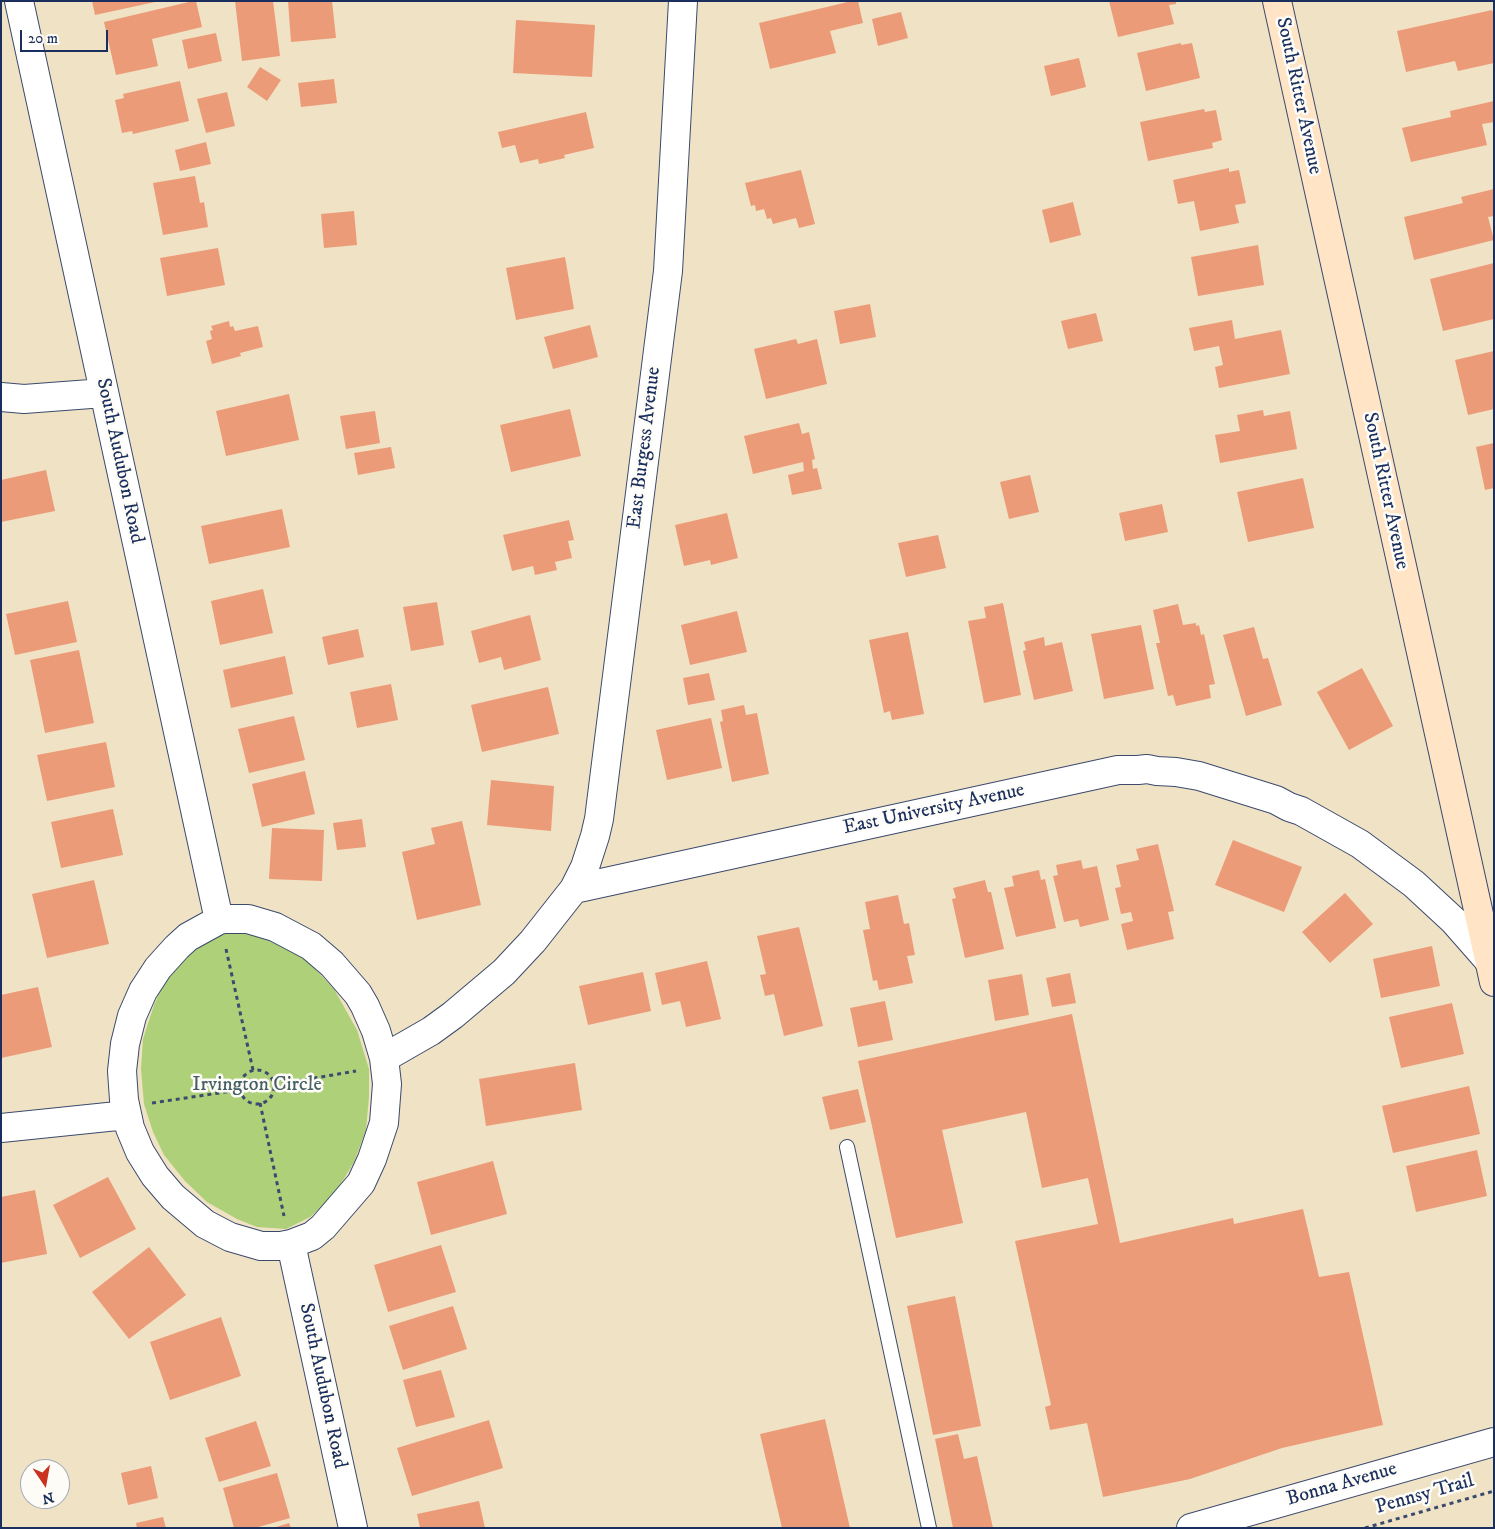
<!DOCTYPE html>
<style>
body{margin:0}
#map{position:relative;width:1495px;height:1529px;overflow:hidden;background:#f0e2c4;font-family:"IM FELL DW Pica",serif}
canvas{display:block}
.frame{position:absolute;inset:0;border:2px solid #1b2f5e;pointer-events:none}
.north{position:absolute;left:20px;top:1459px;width:50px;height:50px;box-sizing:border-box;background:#fdfcf7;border:1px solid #a3aaba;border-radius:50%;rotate:168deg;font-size:14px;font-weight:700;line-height:20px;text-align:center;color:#1b2f5e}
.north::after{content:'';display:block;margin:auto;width:18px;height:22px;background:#c8321e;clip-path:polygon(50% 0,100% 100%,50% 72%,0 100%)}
.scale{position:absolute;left:20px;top:30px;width:88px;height:22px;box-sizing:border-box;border:2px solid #1b2f5e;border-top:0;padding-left:6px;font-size:15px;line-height:18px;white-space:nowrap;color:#1b2f5e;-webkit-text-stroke:4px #fdfcf7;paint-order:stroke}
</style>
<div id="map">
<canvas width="1495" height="1529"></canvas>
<div class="frame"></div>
<div class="north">N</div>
<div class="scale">20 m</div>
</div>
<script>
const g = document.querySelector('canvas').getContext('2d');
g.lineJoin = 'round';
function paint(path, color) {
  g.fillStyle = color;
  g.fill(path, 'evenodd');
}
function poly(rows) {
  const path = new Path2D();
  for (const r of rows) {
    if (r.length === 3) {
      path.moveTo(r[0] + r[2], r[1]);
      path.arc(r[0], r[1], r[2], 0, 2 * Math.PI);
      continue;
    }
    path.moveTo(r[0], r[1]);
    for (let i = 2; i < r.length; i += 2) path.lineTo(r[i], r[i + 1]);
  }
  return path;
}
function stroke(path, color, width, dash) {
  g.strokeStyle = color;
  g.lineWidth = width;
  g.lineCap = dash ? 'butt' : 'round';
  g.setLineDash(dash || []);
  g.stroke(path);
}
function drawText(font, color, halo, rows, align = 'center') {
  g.font = font + ' "IM FELL DW Pica",serif';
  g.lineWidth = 5;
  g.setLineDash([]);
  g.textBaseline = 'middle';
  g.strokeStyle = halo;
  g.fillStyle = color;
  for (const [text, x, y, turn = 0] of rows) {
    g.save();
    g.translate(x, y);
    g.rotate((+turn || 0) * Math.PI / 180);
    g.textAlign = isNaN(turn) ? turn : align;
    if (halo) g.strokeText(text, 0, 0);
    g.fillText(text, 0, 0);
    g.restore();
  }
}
const green = poly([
 [236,931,257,933,303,956,334,989,357,1030,369,1069,369,1096,366,1130,354,1162,333,1197,310,1217,286,1229,257,1227,237,1219,207,1202,185,1181,164,1155,153,1132,144,1104,141,1069,143,1039,154,1005,170,970,186,953,207,940,223,934]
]);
const building = poly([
 [92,1,155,1,155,2,95,15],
 [193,1,196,1,202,27,152,39,158,66,116,75,104,22],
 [235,1,273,1,280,56,242,61],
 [288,1,332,1,336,38,291,42],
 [852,1,858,1,863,23,830,31,836,53,770,69,759,23],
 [1109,1,1176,1,1176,4,1169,5,1174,24,1118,37],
 [1492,10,1494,16,1494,63,1458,71,1455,61,1406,72,1397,31],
 [901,12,908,38,878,46,872,19],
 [516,20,595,25,592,77,513,73],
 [216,33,222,61,188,69,182,40],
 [1181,43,1181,45,1192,43,1200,78,1146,91,1137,53],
 [1079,58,1086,87,1051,96,1044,66],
 [260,67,281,80,267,101,247,87],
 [334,79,337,103,301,107,298,83],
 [180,81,189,121,133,134,132,131,122,133,115,100,124,98,123,94],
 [227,92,235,126,206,133,197,99],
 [1494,101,1494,122,1482,124,1487,145,1411,162,1402,128,1451,117,1450,111],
 [1204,109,1205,112,1216,110,1222,140,1212,143,1213,148,1148,161,1140,122],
 [586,112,594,148,564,155,565,158,539,164,538,159,520,163,515,145,502,148,498,132],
 [206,142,211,164,180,171,175,150],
 [1229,168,1229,172,1239,170,1246,203,1235,205,1239,223,1200,231,1194,201,1178,204,1173,180],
 [801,170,815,224,799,228,796,218,773,224,771,218,767,219,764,209,756,211,755,205,751,206,745,183],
 [195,176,200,203,204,202,208,227,163,235,153,183],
 [1494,189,1494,216,1488,217,1494,240,1414,260,1404,217,1463,203,1461,197],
 [1073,202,1081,235,1050,243,1042,210],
 [354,211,357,245,324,248,321,214],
 [1258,245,1264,285,1198,296,1191,257],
 [218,248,225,285,167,296,160,258],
 [565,257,574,309,516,320,506,268],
 [1494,263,1494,319,1443,331,1430,279],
 [870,304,876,337,840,344,834,311],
 [1096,313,1103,341,1068,349,1061,321],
 [1232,320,1235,339,1281,330,1290,374,1219,388,1215,367,1223,365,1219,346,1194,351,1189,328],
 [229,321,230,327,233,326,235,331,258,326,263,347,240,353,241,356,212,364,206,341,212,339,210,331,213,330,211,326],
 [590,325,598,357,553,369,544,337],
 [796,339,798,344,817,339,827,384,766,399,754,349],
 [1494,351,1494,409,1468,415,1455,360],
 [289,394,299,440,226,456,216,411],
 [570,409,581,456,511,472,500,425],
 [1263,410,1264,416,1290,411,1297,449,1220,463,1215,435,1240,431,1237,415],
 [375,411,380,443,346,449,340,416],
 [799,423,802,434,809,432,815,459,812,460,813,469,817,468,822,489,792,495,788,475,804,471,803,462,753,474,744,436],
 [1494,443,1494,488,1485,490,1476,447],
 [391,447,395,468,358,475,354,453],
 [46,470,55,511,1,522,1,480],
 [1030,475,1039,512,1009,519,1000,482],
 [1303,478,1314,528,1248,542,1237,492],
 [1162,504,1168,532,1125,541,1119,513],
 [282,509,290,547,209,564,201,526],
 [727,513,738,558,711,565,710,560,684,566,675,525],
 [569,520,574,540,568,541,572,558,555,562,557,570,535,575,533,566,512,571,503,535],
 [938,535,946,568,906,577,898,543],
 [263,589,273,633,220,645,211,601],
 [68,601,77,642,15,655,6,614],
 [437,602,444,645,411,651,403,607],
 [1003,603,1021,695,984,703,968,621,986,618,984,607],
 [1178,604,1183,625,1196,623,1196,626,1199,625,1201,635,1204,634,1215,684,1209,685,1211,698,1176,706,1173,695,1168,696,1156,643,1160,643,1153,610],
 [737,611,747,652,690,665,681,625],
 [530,615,541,660,504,670,501,657,479,663,471,631],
 [1141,625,1154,689,1104,699,1091,634],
 [1254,627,1263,659,1268,658,1282,705,1246,716,1223,635],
 [358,629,364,657,328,665,322,637],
 [908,632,924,714,892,720,890,711,884,713,869,640],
 [1044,637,1045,646,1062,642,1073,691,1034,700,1023,651,1026,650,1024,642],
 [79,650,94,723,45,733,30,660],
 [285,656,293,694,231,708,223,670],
 [1362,668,1393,726,1349,750,1317,692],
 [709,673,715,700,688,705,683,678],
 [391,684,398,720,357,728,350,692],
 [548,687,559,734,482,752,471,705],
 [744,705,746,715,757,713,769,774,732,782,720,722,723,721,721,710],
 [294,716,305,760,249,773,238,729],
 [711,718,722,768,667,780,656,730],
 [106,742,115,787,47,801,37,755],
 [305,771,315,814,262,827,252,784],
 [491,780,554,786,551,831,487,825],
 [113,809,123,855,61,868,51,822],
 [362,819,366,847,337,850,333,823],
 [462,821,481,905,417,920,402,852,435,844,431,828],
 [272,828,324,830,322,881,269,879],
 [1233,840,1302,867,1284,912,1215,885],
 [1158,844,1174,911,1168,912,1174,939,1127,950,1121,924,1133,921,1131,912,1121,914,1115,888,1121,887,1116,865,1139,860,1136,849],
 [1081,860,1083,869,1097,866,1109,920,1080,927,1078,919,1064,922,1053,876,1058,875,1056,865],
 [1039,870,1041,880,1045,879,1056,928,1016,937,1004,888,1014,886,1012,876],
 [94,880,109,944,47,958,32,894],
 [985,880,988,892,991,892,1004,949,965,958,952,899,956,898,953,888],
 [1345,893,1373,924,1330,963,1302,932],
 [898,895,904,924,909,923,915,955,907,956,913,983,879,990,877,980,873,981,863,930,870,929,865,902],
 [799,927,823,1026,784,1036,774,994,765,996,760,975,766,974,757,936],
 [1432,946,1440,986,1381,998,1373,959],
 [707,961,721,1019,686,1027,680,1001,662,1005,655,973],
 [643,972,651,1011,588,1025,579,986],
 [1070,973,1076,1003,1052,1007,1046,978],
 [1022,974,1029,1015,995,1021,988,980],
 [38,987,52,1047,1,1058,1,995],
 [885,1001,893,1040,858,1047,850,1008],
 [1452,1003,1464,1054,1401,1068,1389,1017],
 [1072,1014,1120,1243,1233,1218,1234,1224,1303,1209,1319,1277,1349,1272,1383,1425,1282,1448,1190,1479,1103,1497,1087,1423,1050,1430,1045,1407,1051,1405,1015,1241,1098,1224,1088,1178,1042,1188,1026,1112,942,1130,963,1223,896,1238,858,1061],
 [575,1063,582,1110,486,1126,479,1079],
 [1469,1086,1480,1134,1393,1153,1382,1106],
 [858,1089,866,1122,830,1130,822,1097],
 [1477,1150,1487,1196,1416,1212,1406,1166],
 [493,1161,507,1214,431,1235,417,1182],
 [108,1177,136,1229,80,1258,53,1205],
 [35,1190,47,1254,1,1263,1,1197],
 [441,1245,456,1292,388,1312,374,1265],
 [149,1247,186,1295,129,1339,92,1292],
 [955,1296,981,1426,933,1435,907,1306],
 [453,1306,467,1349,403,1370,389,1326],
 [221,1317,241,1376,170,1400,150,1342],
 [441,1370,455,1417,416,1427,403,1380],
 [825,1419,850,1528,782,1528,760,1434],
 [489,1420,503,1468,412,1496,397,1448],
 [256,1421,271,1466,219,1482,205,1438],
 [958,1434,964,1459,977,1456,993,1528,953,1528,935,1439],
 [151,1466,158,1498,128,1505,121,1473],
 [277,1473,290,1518,255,1528,234,1528,223,1488],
 [479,1501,485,1528,420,1528,417,1514],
 [163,1517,166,1528,137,1528,136,1523],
 [289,1523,291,1528,276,1528,276,1527]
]);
const path = poly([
 [226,949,253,1070],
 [257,1087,17],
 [274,1085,356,1071],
 [152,1103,239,1090],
 [260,1103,284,1216],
 [1365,1528,1494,1491]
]);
const lane = poly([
 [847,1147,929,1528]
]);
const street = poly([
 [19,1,219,920],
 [1,397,24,399,104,393],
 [574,889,585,867,595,836,599,819,668,271,683,1],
 [225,919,248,919,275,927,311,946,332,964,358,994,365,1006,376,1031,384,1058,387,1084,384,1123,372,1159,361,1183,323,1227,312,1236,291,1244,281,1246,261,1246,230,1237,205,1224,173,1197,155,1176,140,1152,130,1128,124,1100,122,1071,125,1044,132,1016,143,991,158,968,177,947,188,937,219,920,225,919],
 [384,1058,431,1031,453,1015,504,972,533,941,574,889,1118,770,1138,770,1147,769,1157,771,1176,772,1199,776,1276,800,1289,807,1301,811,1360,844,1414,884,1454,921,1490,962,1494,962],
 [1,1128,127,1115],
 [291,1244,353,1528],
 [1191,1528,1494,1442]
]);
const secondary = poly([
 [1277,1,1494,982]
]);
const streetNames = [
 ["South Ritter Avenue",1298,96,78],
 ["East Burgess Avenue",645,448,-83],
 ["South Audubon Road",119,461,78],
 ["South Ritter Avenue",1385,491,78],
 ["East University Avenue",934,810,-12],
 ["South Audubon Road",322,1386,78],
 ["Bonna Avenue",1342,1485,-16],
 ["Pennsy Trail",1425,1495,-16]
];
const parkNames = [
 ["Irvington Circle",257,1086]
];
paint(green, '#aed079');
paint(building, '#ec9b79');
stroke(lane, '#3b4a6d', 16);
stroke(street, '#3b4a6d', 30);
stroke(secondary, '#3b4a6d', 30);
stroke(path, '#3b4a6d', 3, [4, 4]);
stroke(lane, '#fff', 14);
stroke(street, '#fff', 28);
stroke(secondary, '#ffe4c6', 28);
drawText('20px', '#1b2f5e', '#fdfcf7', streetNames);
drawText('20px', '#475f66', '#fdfcf7', parkNames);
</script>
